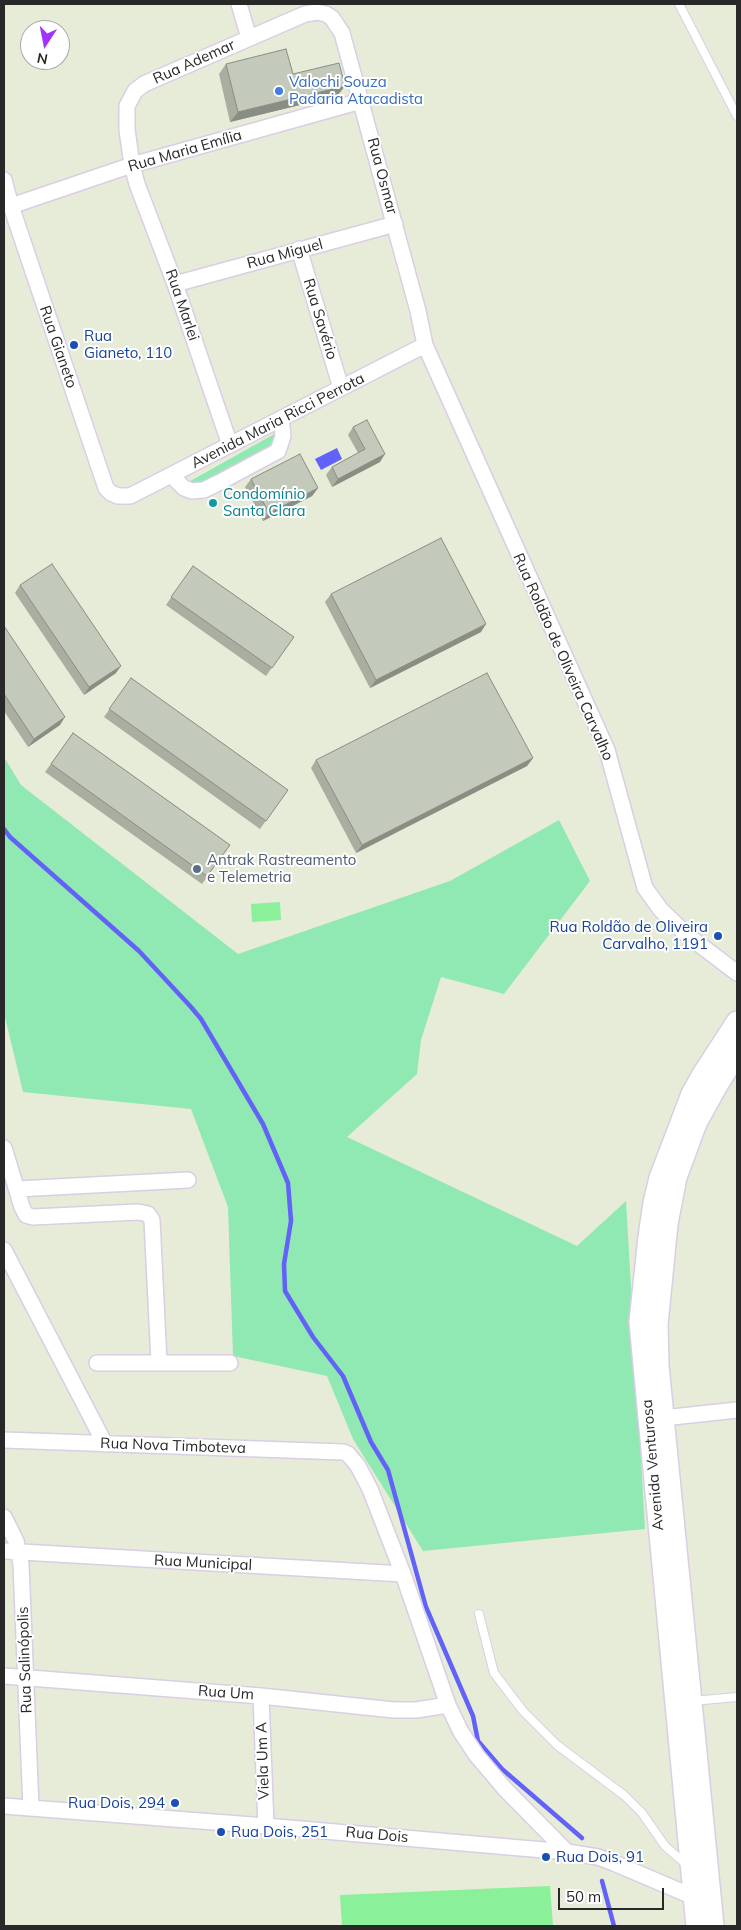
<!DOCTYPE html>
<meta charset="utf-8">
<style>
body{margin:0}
#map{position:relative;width:741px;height:1930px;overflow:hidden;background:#e6ecd8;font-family:Mulish,sans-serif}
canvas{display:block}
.frame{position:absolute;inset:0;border:5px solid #282828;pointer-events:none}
.north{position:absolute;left:20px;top:20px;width:50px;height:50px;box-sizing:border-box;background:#fff;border:1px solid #a9a9a9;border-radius:50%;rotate:191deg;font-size:14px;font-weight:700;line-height:20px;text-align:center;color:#282828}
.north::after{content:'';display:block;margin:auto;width:18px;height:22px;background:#a233ff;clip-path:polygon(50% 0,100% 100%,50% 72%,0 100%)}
.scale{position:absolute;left:558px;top:1888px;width:106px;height:22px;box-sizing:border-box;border:2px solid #282828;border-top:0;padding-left:6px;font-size:15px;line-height:18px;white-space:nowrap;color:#282828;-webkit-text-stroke:4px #fff;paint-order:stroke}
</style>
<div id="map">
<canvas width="741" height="1930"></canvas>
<div class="frame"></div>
<div class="north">N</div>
<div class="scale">50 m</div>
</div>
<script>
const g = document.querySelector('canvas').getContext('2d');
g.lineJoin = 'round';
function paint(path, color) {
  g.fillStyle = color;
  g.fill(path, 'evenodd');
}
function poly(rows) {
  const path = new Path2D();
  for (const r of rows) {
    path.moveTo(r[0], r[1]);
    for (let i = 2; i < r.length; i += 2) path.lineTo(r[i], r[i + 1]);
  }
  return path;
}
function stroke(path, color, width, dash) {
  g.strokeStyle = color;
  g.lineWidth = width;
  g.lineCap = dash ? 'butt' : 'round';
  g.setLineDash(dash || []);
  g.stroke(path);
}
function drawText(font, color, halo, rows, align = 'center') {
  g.font = font + ' Mulish,sans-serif';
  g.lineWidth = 4;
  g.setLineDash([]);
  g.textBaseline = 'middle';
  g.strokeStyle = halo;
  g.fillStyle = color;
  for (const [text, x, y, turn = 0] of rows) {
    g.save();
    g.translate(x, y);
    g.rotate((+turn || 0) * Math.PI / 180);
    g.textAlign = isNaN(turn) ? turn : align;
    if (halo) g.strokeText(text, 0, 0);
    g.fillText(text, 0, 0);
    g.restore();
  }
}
const green = poly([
 [278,432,276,443,200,487,185,484],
 [4,757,21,785,238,954,450,881,559,820,590,881,504,994,441,977,421,1040,417,1074,347,1137,577,1246,626,1201,645,1529,423,1551,353,1439,327,1376,233,1356,228,1207,191,1109,23,1092,4,1013]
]);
const pitch = poly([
 [280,902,281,920,252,922,251,904],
 [550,1886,553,1926,342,1926,340,1895]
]);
const water = poly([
 [337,448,342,459,321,470,315,459]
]);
const stream = poly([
 [4,829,10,837,139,951,191,1007,201,1019,263,1124,288,1183,291,1221,284,1264,285,1291,313,1337,343,1376,371,1442,388,1470,426,1607,473,1716,478,1741,502,1769,582,1838],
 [602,1881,614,1926]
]);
const lane = poly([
 [679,4,737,116],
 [479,1614,494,1673,523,1711,557,1745,625,1796,642,1813,665,1846,687,1865],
 [692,1701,737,1697]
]);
const street = poly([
 [239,4,249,38],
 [4,180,11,206,106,488,111,493,118,496,130,496,425,345],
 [11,206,132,165,361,101],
 [299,249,341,388],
 [175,284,395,224],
 [230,445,175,284,137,184,132,165,127,130,127,106,135,91,144,84,305,14,317,12,326,14,332,18,342,33,418,311,425,345,607,750,645,888,661,910,687,935,737,973],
 [171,475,184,488,192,491,204,490,220,482,278,451,283,436,281,419],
 [4,1148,22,1207,26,1215,33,1217,138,1212,148,1214,152,1220,159,1362],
 [17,1189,188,1180],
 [4,1250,105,1444],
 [97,1363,230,1363],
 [654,1419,737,1410],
 [4,1440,343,1452,348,1454,358,1466,370,1489,403,1574,448,1705,461,1732,477,1756,505,1789,567,1852],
 [4,1517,16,1541,21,1564,31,1808],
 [4,1551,403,1574],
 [4,1676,261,1696,394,1710,416,1710,448,1705],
 [261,1696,266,1826],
 [4,1806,266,1826,567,1852,598,1857,614,1863,701,1900]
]);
const secondary = poly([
 [697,1926,640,1322,649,1237,654,1203,660,1178,692,1094,702,1076,737,1022],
 [713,1926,658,1366,657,1324,667,1224,676,1177,696,1123,717,1085,737,1053]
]);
const wall = poly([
 [226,64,293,74,345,86,337,96,230,122,219,74],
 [353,427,380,462,332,487,326,475,332,467,358,453,348,435],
 [251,479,318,488,312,496,263,521,245,487],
 [193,566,294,637,266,676,166,605],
 [20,585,116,673,84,695,15,593],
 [331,594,481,632,370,688,325,602],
 [4,626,60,725,28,747,4,711],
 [131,678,288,790,260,829,104,717],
 [73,733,230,845,202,884,45,772],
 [533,758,527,766,356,853,311,768,316,760]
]);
const shadedWall = poly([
 [345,86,337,96,230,122,238,112],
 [385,454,380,462,332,487,338,479],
 [318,488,312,496,263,521,269,513],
 [486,624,481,632,370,688,376,680],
 [121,666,116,673,84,695,89,687],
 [65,717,60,725,28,747,34,739],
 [533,758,527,766,356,853,362,845]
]);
const building = poly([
 [286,49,293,74,339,63,345,86,238,112,226,64,286,49],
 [367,420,385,454,338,479,332,467,365,449,353,427,367,420],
 [300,454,318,488,269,513,251,479,300,454],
 [441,538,486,624,376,680,331,594,441,538],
 [52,564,121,666,89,687,20,585,52,564],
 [193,566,294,637,272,668,171,597,193,566],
 [4,626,65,717,34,739,4,694,4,626],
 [487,673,533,758,362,845,316,760,487,673],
 [131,678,288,790,266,821,109,709,131,678],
 [73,733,230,845,207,876,51,764,73,733]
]);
const markers = [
 [279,91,5,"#3f7fe0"],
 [74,345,5,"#1a4fb4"],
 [213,503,5,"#0f9aa8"],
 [197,869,5,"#5c6f8a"],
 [718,936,5,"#1a4fb4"],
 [175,1803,5,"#1a4fb4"],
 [221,1832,5,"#1a4fb4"],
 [546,1857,5,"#1a4fb4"]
];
const streetNames = [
 ["Rua Ademar",194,62,-24],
 ["Rua Maria Emília",185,151,-16],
 ["Rua Osmar",382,176,75],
 ["Rua Miguel",285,254,-15],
 ["Rua Marlei",182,305,71],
 ["Rua Savério",320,319,73],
 ["Rua Gianeto",58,347,71],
 ["Avenida Maria Ricci Perrota",278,421,-27],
 ["Rua Roldão de Oliveira Carvalho",563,657,66],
 ["Rua Nova Timboteva",173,1446,2],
 ["Avenida Venturosa",653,1465,-95],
 ["Rua Municipal",203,1563,3],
 ["Rua Salinópolis",25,1660,-92],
 ["Rua Um",226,1693,4],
 ["Viela Um A",263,1761,-92],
 ["Rua Dois",377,1835,5]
];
const shopNames = [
 ["Valochi Souza",289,82],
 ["Padaria Atacadista",289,99]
];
const transitNames = [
 ["Rua",84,336],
 ["Gianeto, 110",84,353],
 ["Rua Roldão de Oliveira",708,927,"right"],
 ["Carvalho, 1191",708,944,"right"],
 ["Rua Dois, 294",165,1803,"right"],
 ["Rua Dois, 251",231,1832],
 ["Rua Dois, 91",556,1857]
];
const cultureNames = [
 ["Condomínio",223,494],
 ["Santa Clara",223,511]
];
const serviceNames = [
 ["Antrak Rastreamento",207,860],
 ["e Telemetria",207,877]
];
paint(green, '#90e8b2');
paint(pitch, '#8af09a');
paint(water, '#6262f8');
stroke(stream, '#6262f8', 4.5);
stroke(lane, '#d9cee3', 10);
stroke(street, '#d9cee3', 18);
stroke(secondary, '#d9cee3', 24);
stroke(lane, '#fff', 8);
stroke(street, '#fff', 15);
stroke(secondary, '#fff', 21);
paint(wall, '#a9aea1');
paint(shadedWall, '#898d83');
paint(building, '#c4cabb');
stroke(building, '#898d83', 1);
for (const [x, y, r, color] of markers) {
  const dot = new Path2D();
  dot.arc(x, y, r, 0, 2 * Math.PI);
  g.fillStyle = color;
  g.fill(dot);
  stroke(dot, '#fff', 2);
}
drawText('15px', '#282828', '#fff', streetNames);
drawText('15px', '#366cbe', '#fff', shopNames, 'left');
drawText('15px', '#164399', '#fff', transitNames, 'left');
drawText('15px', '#0d838f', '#fff', cultureNames, 'left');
drawText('15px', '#4e5e75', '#fff', serviceNames, 'left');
</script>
